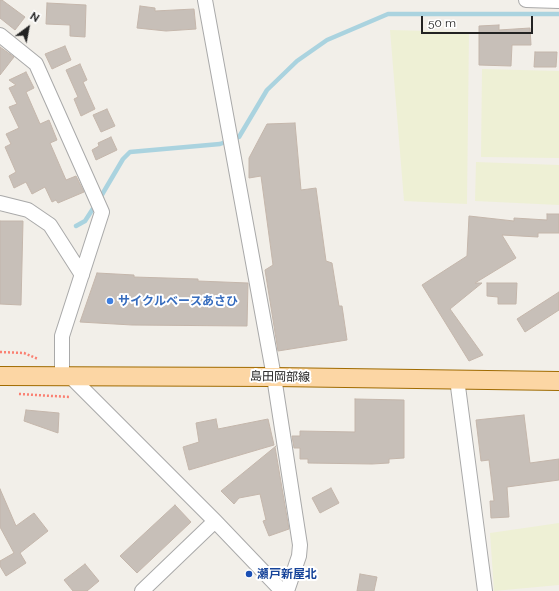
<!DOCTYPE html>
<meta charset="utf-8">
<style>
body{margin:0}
#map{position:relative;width:559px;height:591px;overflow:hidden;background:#f2efe9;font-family:Raleway,sans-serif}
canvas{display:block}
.north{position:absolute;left:8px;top:8px;width:40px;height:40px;-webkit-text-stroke:3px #fff;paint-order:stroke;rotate:32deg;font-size:11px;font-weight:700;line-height:16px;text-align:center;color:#222}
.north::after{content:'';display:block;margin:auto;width:14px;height:18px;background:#222;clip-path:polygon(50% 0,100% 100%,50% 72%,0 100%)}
.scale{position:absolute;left:421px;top:16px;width:112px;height:18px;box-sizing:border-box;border:2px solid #222;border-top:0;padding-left:5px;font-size:12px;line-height:14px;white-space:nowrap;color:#222;-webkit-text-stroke:3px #fff;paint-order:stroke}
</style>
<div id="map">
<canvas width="559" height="591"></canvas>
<div class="north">N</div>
<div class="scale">50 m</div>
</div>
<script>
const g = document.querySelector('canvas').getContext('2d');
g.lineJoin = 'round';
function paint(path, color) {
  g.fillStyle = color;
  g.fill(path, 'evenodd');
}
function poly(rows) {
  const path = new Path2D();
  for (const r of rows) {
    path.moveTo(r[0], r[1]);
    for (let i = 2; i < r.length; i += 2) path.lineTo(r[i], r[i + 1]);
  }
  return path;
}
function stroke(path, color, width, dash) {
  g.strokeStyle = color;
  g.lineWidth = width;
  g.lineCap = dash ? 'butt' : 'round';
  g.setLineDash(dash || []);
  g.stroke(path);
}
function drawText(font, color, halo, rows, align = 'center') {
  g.font = font + ' Raleway,"Noto Sans JP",sans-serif';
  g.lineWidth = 4;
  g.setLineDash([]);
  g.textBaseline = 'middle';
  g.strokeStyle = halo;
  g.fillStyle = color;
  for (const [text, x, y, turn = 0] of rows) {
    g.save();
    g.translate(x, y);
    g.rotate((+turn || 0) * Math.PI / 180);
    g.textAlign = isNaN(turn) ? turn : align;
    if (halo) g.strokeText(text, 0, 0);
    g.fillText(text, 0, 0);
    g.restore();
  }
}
const farmland = poly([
 [390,30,469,32,467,204,404,201],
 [482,69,559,71,559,158,481,157],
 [476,162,559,165,559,205,475,201],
 [559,523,559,585,494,591,490,533]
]);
const stream = poly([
 [100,198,123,159,130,152,220,144,239,137,267,90,297,61,327,40,388,14,559,14],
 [76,226,85,221,96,204]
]);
const building = poly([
 [0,0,2,0,25,17,15,30,0,18,0,0],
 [47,3,86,5,85,37,70,36,70,25,46,24,47,3],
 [140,6,155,8,155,11,194,9,196,29,166,31,137,28,140,6],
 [499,25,499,30,530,28,531,45,512,45,511,66,479,65,479,26,499,25],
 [65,46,71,60,52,69,45,54,65,46],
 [0,47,14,57,0,75,0,47],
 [535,52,557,52,556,67,534,67,535,52],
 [80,64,87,80,83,82,95,109,81,116,74,99,78,97,66,70,80,64],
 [26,72,34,88,26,92,40,124,49,120,57,140,50,143,66,180,76,176,84,192,58,203,56,200,52,202,45,187,32,194,26,182,14,188,9,176,16,172,5,147,11,144,6,134,19,128,9,107,17,104,9,88,16,85,9,80,26,72],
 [107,109,115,126,101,132,93,115,107,109],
 [295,123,301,190,316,188,326,261,332,263,339,306,342,306,347,340,278,351,265,270,273,265,261,176,249,178,249,158,267,124,295,123],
 [111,137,117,150,96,160,92,150,99,146,98,143,111,137],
 [547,214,559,214,559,233,538,233,538,237,502,235,516,258,475,283,482,283,450,309,483,355,469,361,422,285,467,256,469,216,514,221,514,218,547,220,547,214],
 [0,221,23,221,21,305,0,304,0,221],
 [97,273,134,275,134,277,198,279,198,281,248,283,247,326,132,325,80,322,97,273],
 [487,283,517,283,516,304,498,304,498,297,487,296,487,283],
 [559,292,559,310,525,332,517,319,559,292],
 [355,399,404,400,404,458,389,459,389,463,372,464,308,463,308,459,300,459,300,448,294,448,292,436,300,436,300,431,355,432,355,399],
 [26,410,59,413,58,433,24,421,26,410],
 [524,415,530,463,559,459,559,480,507,487,509,517,491,518,490,501,494,501,489,460,481,461,476,420,524,415],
 [216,419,218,429,268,419,274,445,189,470,183,447,199,442,196,423,216,419],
 [276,446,275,447,289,529,269,536,263,521,266,520,260,494,239,498,234,504,221,491,276,446],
 [331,488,339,503,320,513,312,498,331,488],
 [0,489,16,526,34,513,48,531,20,553,26,563,6,576,0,566,0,561,14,553,0,527,0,489],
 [175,505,191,522,137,573,120,556,175,505],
 [85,564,99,581,87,591,73,591,64,580,85,564],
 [360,574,377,577,374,591,357,591,360,574]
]);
const path = poly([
 [0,352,24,353,38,359],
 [19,394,70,397]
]);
const minor = poly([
 [205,0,274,377,300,545,299,556,287,591],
 [526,0,559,1],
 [0,35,36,64,102,212,62,336,62,376],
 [0,203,28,210,50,225,82,275],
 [70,376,215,521,282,591],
 [457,379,485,591],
 [142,591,215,521]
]);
const major = poly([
 [0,376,274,377,559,381]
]);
const markers = [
 [110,301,4,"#3f7fe0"],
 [249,574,4,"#1a4fb4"]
];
const shopNames = [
 ["サイクルベースあさひ",118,301]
];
const streetNames = [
 ["島田岡部線",280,377,1]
];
const transitNames = [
 ["瀬戸新屋北",257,574]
];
paint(farmland, '#eef0d5');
stroke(stream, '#aad3df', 4.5);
paint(building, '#c7bfb8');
stroke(building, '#c4b6ab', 1);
stroke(minor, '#a9a9a9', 16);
stroke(major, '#a06b00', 20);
stroke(path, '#fa8072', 2.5, [2, 2]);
stroke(minor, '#fff', 14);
stroke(major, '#fcd6a4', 18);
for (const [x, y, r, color] of markers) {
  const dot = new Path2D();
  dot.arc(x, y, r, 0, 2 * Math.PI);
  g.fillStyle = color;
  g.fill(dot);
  stroke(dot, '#fff', 1.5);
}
drawText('bold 12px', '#366cbe', '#fff', shopNames, 'left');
drawText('12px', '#222', '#fff', streetNames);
drawText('bold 12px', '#164399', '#fff', transitNames, 'left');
</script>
